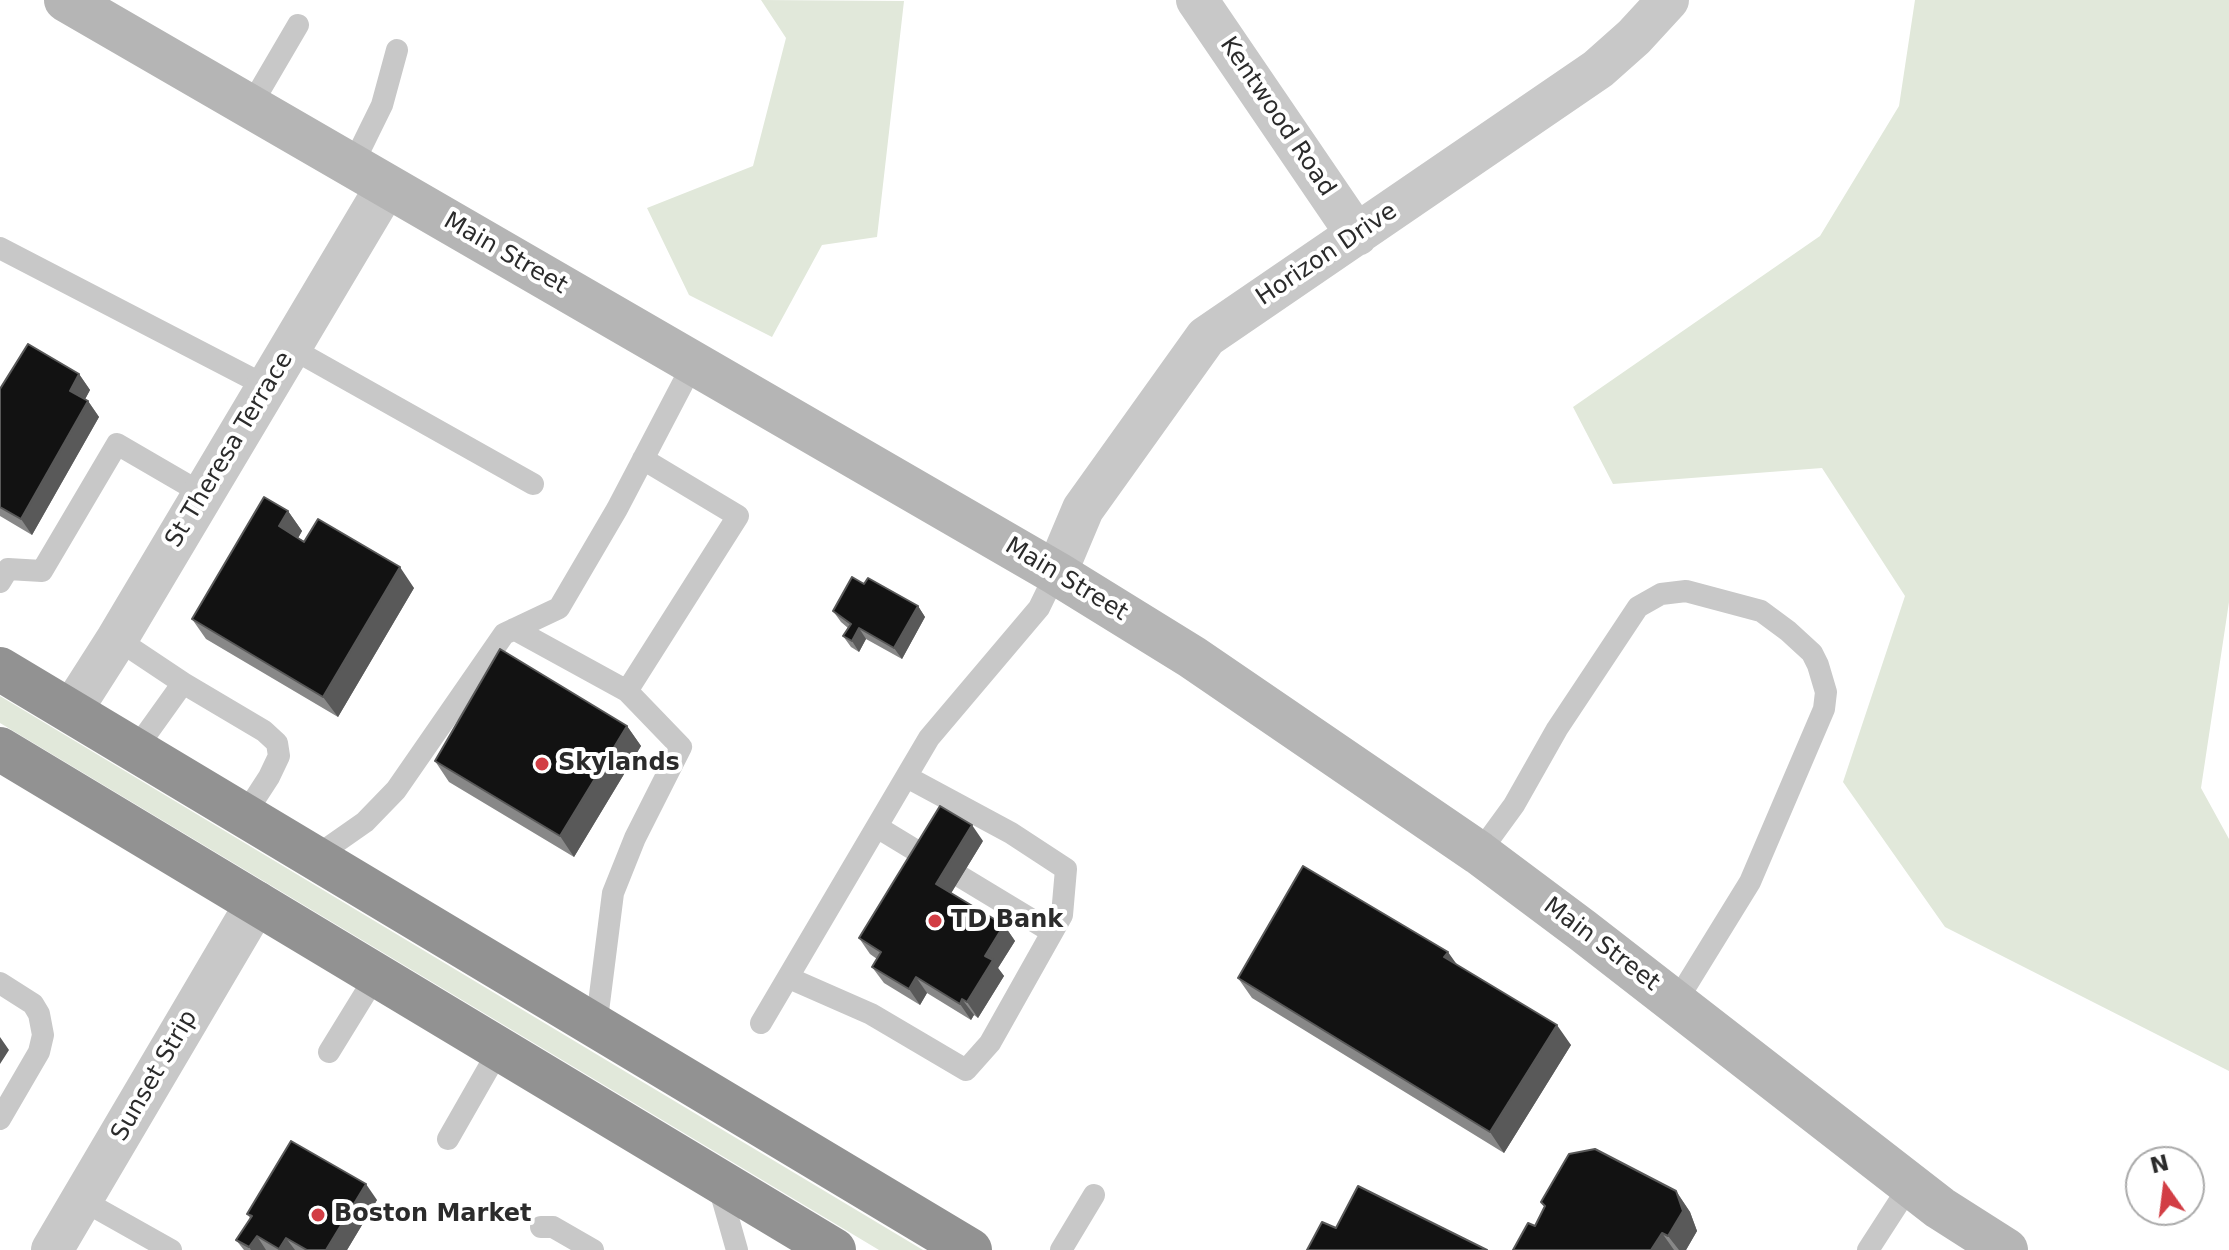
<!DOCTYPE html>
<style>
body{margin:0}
#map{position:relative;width:2229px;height:1250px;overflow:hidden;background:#fff;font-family:"DejaVu Sans",sans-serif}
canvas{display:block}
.north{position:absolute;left:2125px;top:1146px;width:80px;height:80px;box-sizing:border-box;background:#fff;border:2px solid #aaa;border-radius:50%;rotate:346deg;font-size:22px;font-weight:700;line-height:32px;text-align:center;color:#2b2b2b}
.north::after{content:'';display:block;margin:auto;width:28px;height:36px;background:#d23e45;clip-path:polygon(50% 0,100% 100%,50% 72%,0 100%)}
</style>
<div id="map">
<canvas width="2229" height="1250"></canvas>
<div class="north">N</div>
</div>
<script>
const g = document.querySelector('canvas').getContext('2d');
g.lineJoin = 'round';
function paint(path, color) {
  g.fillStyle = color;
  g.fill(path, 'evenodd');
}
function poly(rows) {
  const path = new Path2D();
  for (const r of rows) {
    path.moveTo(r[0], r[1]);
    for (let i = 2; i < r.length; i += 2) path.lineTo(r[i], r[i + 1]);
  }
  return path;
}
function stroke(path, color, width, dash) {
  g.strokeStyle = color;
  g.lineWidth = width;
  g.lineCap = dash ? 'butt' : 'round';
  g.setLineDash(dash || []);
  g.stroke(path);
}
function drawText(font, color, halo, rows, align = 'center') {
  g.font = font + ' "DejaVu Sans",sans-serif';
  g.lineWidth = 8;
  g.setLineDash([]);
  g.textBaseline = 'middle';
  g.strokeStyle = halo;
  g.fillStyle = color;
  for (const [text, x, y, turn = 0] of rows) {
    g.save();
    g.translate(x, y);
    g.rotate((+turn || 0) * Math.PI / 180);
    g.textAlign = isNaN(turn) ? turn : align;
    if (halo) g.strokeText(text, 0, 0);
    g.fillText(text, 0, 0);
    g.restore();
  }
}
const green = poly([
 [761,0,904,1,877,237,822,245,772,337,689,295,647,208,753,166,786,38],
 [1915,0,2229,0,2229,602,2201,788,2229,839,2229,1071,1945,927,1843,782,1905,596,1822,468,1613,484,1573,407,1820,236,1899,106],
 [0,696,626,1072,923,1250,879,1250,0,723]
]);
const lane = poly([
 [250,107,298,25],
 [352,166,382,105,397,50],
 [0,248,268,387],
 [291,348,533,484],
 [0,582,8,569,42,571,117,444,203,494],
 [514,629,627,691,738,516,643,459],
 [117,639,183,683],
 [135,750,183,683,264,731,277,743,279,756,269,777,245,814],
 [877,827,928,858],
 [1479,853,1514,805,1557,729,1638,607,1661,594,1686,591,1761,611,1788,631,1812,653,1818,665,1826,692,1824,709,1750,882,1676,1002],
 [315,857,365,822,396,790,504,634,559,608,617,509,694,362],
 [961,877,1052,932],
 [789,978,871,1014,966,1070,990,1043,1062,915,1066,869,1011,833,907,777],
 [0,983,33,1004,39,1014,43,1035,39,1052,0,1119],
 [761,1023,929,738,1039,608,1056,573],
 [596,1027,613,893,635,838,681,747,627,691],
 [329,1052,377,974],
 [448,1139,500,1048],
 [718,1183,737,1250],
 [82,1200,171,1250],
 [541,1227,553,1227,593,1250],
 [1061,1250,1094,1195],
 [1868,1250,1910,1185]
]);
const street = poly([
 [1197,0,1357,235],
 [1056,573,1083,509,1206,337,1598,69,1634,37,1668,0],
 [71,711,117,639,386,187],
 [52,1250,257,902]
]);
const secondary = poly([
 [66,0,1056,573,1192,657,1479,853,1582,930,1940,1208,2006,1250]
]);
const highway = poly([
 [0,669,970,1250],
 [0,749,834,1250]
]);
const wall = poly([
 [79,374,90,390,85,399,88,401,99,417,32,535,0,516,0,389],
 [288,511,302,531,298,538,414,588,338,717,206,639,192,619],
 [864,584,918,606,925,617,902,659,866,639,859,652,851,647,843,636,848,628,841,622,833,611],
 [627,726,641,746,574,857,449,782,435,761],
 [983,841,951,893,1004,925,1015,941,998,968,1004,976,978,1018,974,1015,971,1020,927,993,920,1005,884,983,872,967,877,959,870,954,859,938],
 [1457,965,1571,1045,1504,1153,1252,998,1238,978],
 [1676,1191,1690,1212,1697,1231,1686,1250,1513,1250,1535,1226,1545,1207,1541,1202],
 [377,1200,347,1250,244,1250,236,1240,250,1218,247,1214]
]);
const shadedWall = poly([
 [79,374,90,390,81,407,70,391],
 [88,401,99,417,32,535,21,519],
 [288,511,302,531,293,547,279,526],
 [400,567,414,588,338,717,323,697],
 [918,606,925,617,902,659,894,648],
 [859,628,866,639,859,652,852,641],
 [627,726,641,746,574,857,560,836],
 [972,825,983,841,947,900,936,884],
 [1004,925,1015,941,998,968,1004,976,978,1018,967,1002,985,956],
 [1448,952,1463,973,1444,957],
 [916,977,927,993,920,1005,909,989],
 [962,999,974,1015,971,1020,960,1004],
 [1557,1025,1571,1045,1504,1153,1490,1132],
 [0,1037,9,1050,0,1064],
 [366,1184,377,1200,347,1250,326,1250],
 [1676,1191,1690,1212,1697,1231,1686,1250,1679,1250,1668,1236],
 [1662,1233,1674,1250,1651,1250],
 [257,1236,266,1250,251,1250,249,1247],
 [286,1238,295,1250,280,1250,279,1249]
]);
const building = poly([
 [28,344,79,374,70,391,88,401,21,519,0,507,0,389,28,344],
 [264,497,288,511,279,526,304,542,318,519,400,567,323,697,192,619,264,497],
 [852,577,864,584,868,578,918,606,894,648,859,628,852,641,843,636,851,624,833,611,852,577],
 [500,649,627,726,560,836,435,761,500,649],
 [940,806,972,825,936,884,1004,925,985,956,993,960,967,1002,962,999,960,1004,916,977,909,989,872,967,881,952,859,938,940,806],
 [1303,866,1448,952,1444,957,1557,1025,1490,1132,1238,978,1303,866],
 [291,1141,366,1184,326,1250,307,1250,286,1238,279,1249,257,1236,249,1247,236,1240,252,1216,247,1214,291,1141],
 [1595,1149,1676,1191,1683,1211,1668,1236,1662,1233,1651,1250,1513,1250,1528,1223,1535,1226,1545,1206,1541,1202,1569,1154,1595,1149],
 [1358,1186,1487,1250,1307,1250,1322,1222,1336,1228,1358,1186]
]);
const markers = [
 [542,764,8,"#d23e45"],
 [935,921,8,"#d23e45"],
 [318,1215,8,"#d23e45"]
];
const streetNames = [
 ["Kentwood Road",1277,117,56],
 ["Main Street",505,254,30],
 ["Horizon Drive",1327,255,-34],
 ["St Theresa Terrace",230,450,-59],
 ["Main Street",1066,580,31],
 ["Main Street",1601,945,37],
 ["Sunset Strip",155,1076,-60]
];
const poiNames = [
 ["Skylands",558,764],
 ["TD Bank",951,921],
 ["Boston Market",334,1215]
];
paint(green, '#e1e8da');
stroke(lane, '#c8c8c8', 22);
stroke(street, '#c8c8c8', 42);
stroke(secondary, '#b5b5b5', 44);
stroke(highway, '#929292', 44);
paint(wall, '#888');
paint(shadedWall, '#595959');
paint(building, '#121212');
stroke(building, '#595959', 2);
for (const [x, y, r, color] of markers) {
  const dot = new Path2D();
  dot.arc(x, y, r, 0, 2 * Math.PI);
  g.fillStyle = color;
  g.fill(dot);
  stroke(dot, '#fff', 3);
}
drawText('24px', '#2b2b2b', '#fff', streetNames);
drawText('bold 24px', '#2b2b2b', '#fff', poiNames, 'left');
</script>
